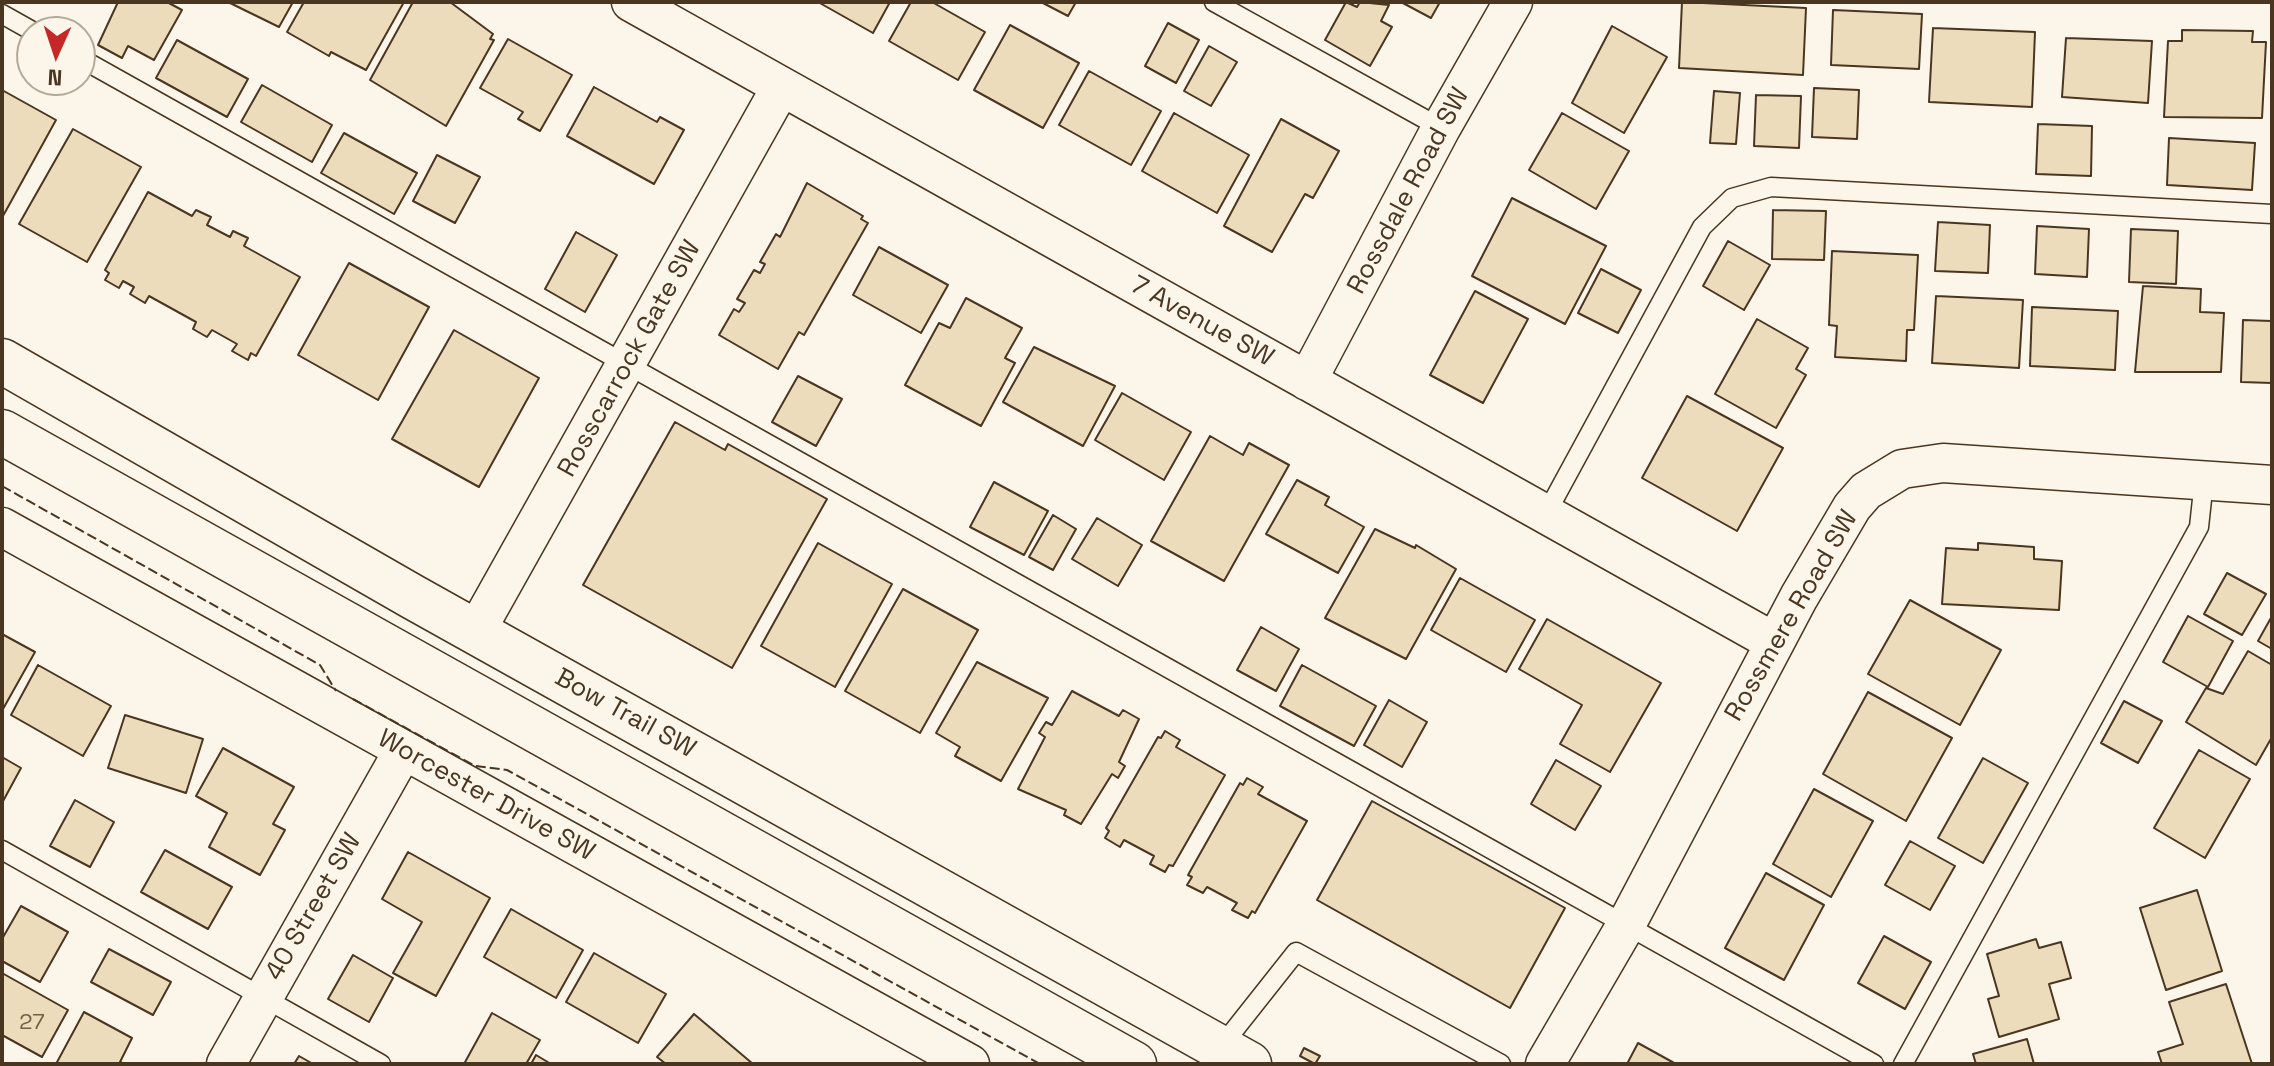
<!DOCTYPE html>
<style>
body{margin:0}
#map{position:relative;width:2274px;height:1066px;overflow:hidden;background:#fbf6e9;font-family:"Space Grotesk",sans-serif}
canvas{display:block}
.frame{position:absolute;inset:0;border:4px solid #4a3520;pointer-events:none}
.north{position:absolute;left:16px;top:16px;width:80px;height:80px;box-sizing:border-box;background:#fbf6e9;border:2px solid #b4a999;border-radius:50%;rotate:183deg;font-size:22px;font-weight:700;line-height:32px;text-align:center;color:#4a3520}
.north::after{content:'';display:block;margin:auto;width:28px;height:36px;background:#c62828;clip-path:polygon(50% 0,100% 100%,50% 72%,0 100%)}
</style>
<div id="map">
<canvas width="2274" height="1066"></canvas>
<div class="frame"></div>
<div class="north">N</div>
</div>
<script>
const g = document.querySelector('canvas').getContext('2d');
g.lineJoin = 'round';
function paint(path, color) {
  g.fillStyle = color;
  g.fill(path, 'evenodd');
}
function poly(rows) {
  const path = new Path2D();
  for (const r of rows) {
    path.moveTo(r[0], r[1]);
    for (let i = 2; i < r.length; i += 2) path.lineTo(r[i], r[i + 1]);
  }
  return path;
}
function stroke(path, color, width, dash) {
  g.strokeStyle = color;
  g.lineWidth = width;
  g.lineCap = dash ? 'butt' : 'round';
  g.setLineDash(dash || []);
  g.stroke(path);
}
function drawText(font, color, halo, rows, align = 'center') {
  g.font = font + ' "Space Grotesk",sans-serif';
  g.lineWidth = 6;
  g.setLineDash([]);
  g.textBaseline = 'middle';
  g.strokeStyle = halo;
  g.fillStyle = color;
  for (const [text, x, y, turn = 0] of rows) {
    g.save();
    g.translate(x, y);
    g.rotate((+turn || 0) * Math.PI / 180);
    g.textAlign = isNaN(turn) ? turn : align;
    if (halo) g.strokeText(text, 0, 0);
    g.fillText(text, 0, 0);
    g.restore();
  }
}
const building = poly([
 [118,2,167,2,182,10,154,60,128,46,122,58,98,45,118,2],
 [228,2,293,2,279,27,228,2],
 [304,2,404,2,366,70,331,52,329,56,287,32,304,2],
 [413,2,450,2,493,34,490,39,494,40,446,126,370,80,413,2],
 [818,2,890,2,873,33,818,2],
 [911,2,932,2,985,32,958,80,889,41,911,2],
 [1041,2,1076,2,1068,16,1041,2],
 [1346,2,1357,7,1360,2,1389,5,1381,21,1392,27,1370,66,1325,40,1346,2],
 [1401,2,1440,2,1431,18,1401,2],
 [1682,2,1806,8,1803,75,1679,68,1682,2],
 [1833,10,1922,14,1919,69,1831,65,1833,10],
 [1168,23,1199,40,1176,83,1145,66,1168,23],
 [1010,25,1079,63,1043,128,974,90,1010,25],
 [1612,26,1667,57,1624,133,1572,103,1612,26],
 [1933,28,2035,32,2032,107,1929,102,1933,28],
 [2182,30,2253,31,2252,42,2266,42,2262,118,2164,117,2168,41,2182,41,2182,30],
 [2066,38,2152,41,2148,103,2062,97,2066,38],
 [508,39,572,75,540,131,518,119,523,112,480,88,508,39],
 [177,40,248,79,227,117,156,78,177,40],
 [1209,46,1237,62,1211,106,1184,91,1209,46],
 [1089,71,1161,111,1131,165,1059,125,1089,71],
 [262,85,332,125,312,162,241,122,262,85],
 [594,87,657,122,660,117,684,130,654,184,567,136,594,87],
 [1814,88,1859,90,1857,139,1812,137,1814,88],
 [2,90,56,120,3,216,2,215,2,90],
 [1714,91,1740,93,1736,144,1710,143,1714,91],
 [1756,95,1801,96,1799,148,1754,146,1756,95],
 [1174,113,1249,155,1217,213,1142,171,1174,113],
 [1562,113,1629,151,1596,209,1529,170,1562,113],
 [1281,119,1339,151,1313,198,1305,194,1272,252,1224,226,1281,119],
 [2038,124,2092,126,2091,176,2036,174,2038,124],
 [73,129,141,167,87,262,19,224,73,129],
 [344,133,417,173,394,214,321,173,344,133],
 [2169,138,2255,143,2252,190,2167,185,2169,138],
 [437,155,480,177,455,223,413,201,437,155],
 [807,183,863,216,861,219,868,223,804,335,799,332,778,369,719,335,734,309,739,312,745,303,737,299,754,270,760,273,765,264,760,262,776,234,780,237,807,183],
 [148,192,192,216,196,210,211,217,207,225,230,237,233,231,248,238,244,246,300,277,256,356,251,353,248,360,232,351,237,344,212,330,207,337,193,329,196,322,149,296,145,303,130,294,134,287,123,281,119,288,105,280,109,273,105,270,148,192],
 [1512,198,1606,246,1565,324,1472,276,1512,198],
 [1773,210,1826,211,1824,260,1772,259,1773,210],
 [1938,222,1990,225,1988,273,1935,271,1938,222],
 [2037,226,2089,229,2087,277,2035,274,2037,226],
 [2131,229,2178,231,2176,284,2129,282,2131,229],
 [576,232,617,255,585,312,545,289,576,232],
 [1728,241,1770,265,1744,310,1703,286,1728,241],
 [879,247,948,285,921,333,853,295,879,247],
 [1832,251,1918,255,1914,330,1907,330,1906,361,1835,357,1837,326,1829,325,1832,251],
 [349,263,429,307,378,400,298,355,349,263],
 [1601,269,1641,290,1618,333,1578,313,1601,269],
 [2143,286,2201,289,2200,312,2224,313,2221,372,2135,372,2143,286],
 [1475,291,1528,319,1483,403,1430,375,1475,291],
 [1936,296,2023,300,2019,368,1932,363,1936,296],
 [966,298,1022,328,1005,358,1015,363,981,426,905,385,939,323,950,328,966,298],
 [2032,307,2118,311,2115,370,2030,366,2032,307],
 [1757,319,1808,348,1796,369,1806,375,1776,428,1715,394,1757,319],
 [2243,320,2272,321,2272,383,2241,382,2243,320],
 [454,330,539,378,479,487,392,439,454,330],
 [1034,347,1115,386,1083,446,1003,402,1034,347],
 [798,376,842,399,816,446,772,422,798,376],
 [1122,393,1191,432,1164,480,1095,440,1122,393],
 [1687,396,1783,448,1737,531,1642,478,1687,396],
 [675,422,725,450,728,444,827,499,732,668,583,585,675,422],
 [1210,436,1243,455,1249,443,1289,465,1224,581,1151,541,1210,436],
 [1297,480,1329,497,1325,505,1364,527,1338,573,1266,534,1297,480],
 [994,482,1048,511,1024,555,970,527,994,482],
 [1053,515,1076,529,1053,570,1029,557,1053,515],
 [1097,518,1142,545,1118,586,1072,559,1097,518],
 [1375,529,1415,548,1416,545,1456,569,1406,659,1325,618,1375,529],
 [818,543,892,584,835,687,761,646,818,543],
 [1978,543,2034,547,2034,559,2062,561,2059,610,1942,604,1946,548,1978,550,1978,543],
 [2227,573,2266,594,2242,635,2204,614,2227,573],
 [1460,578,1535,620,1506,672,1431,630,1460,578],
 [903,589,978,630,920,733,845,691,903,589],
 [1910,600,2001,650,1960,725,1868,674,1910,600],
 [2188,616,2233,641,2208,687,2163,662,2188,616],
 [2272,616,2272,649,2258,641,2272,616],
 [1547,619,1661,683,1610,772,1560,744,1582,705,1519,669,1547,619],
 [1261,627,1299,649,1276,691,1237,670,1261,627],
 [2,634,35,652,3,709,2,708,2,634],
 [2248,651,2272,665,2272,737,2256,765,2186,722,2206,688,2223,694,2248,651],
 [977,662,1048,698,1001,781,955,756,960,747,936,733,977,662],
 [38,665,111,706,83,756,11,715,38,665],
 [1302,665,1376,706,1354,746,1280,706,1302,665],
 [1072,691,1119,716,1123,710,1139,719,1119,762,1125,766,1118,778,1112,774,1081,824,1064,815,1066,810,1018,789,1045,737,1039,733,1046,722,1052,725,1072,691],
 [1868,692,1952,738,1906,821,1823,774,1868,692],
 [1389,700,1427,722,1402,767,1364,745,1389,700],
 [2124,701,2162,721,2138,763,2101,743,2124,701],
 [125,715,203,739,186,793,108,768,125,715],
 [1165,731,1180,740,1176,747,1225,775,1173,866,1169,865,1165,872,1150,864,1154,856,1124,840,1120,847,1105,838,1109,831,1106,828,1158,737,1161,738,1165,731],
 [223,748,294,787,273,824,285,830,260,875,209,847,227,813,196,796,223,748],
 [2199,750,2250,779,2205,858,2154,828,2199,750],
 [2,757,21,768,2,803,2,757],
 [1983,758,2028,783,1983,863,1938,838,1983,758],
 [1556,760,1601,786,1575,830,1531,804,1556,760],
 [1247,778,1263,787,1258,794,1307,821,1255,913,1252,911,1248,918,1232,910,1237,903,1207,887,1203,893,1187,885,1192,877,1188,875,1240,783,1243,785,1247,778],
 [1814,789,1873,821,1831,897,1773,864,1814,789],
 [75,800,114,822,90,867,50,846,75,800],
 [1372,801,1565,908,1510,1008,1317,900,1372,801],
 [1910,841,1955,866,1930,910,1885,885,1910,841],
 [165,850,232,887,208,929,141,892,165,850],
 [408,852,490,898,436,996,393,973,422,922,382,899,408,852],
 [1766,873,1824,905,1784,980,1725,948,1766,873],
 [2197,890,2222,971,2166,990,2140,908,2197,890],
 [21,906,68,932,40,982,2,961,2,939,21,906],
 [511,909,583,950,556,998,484,957,511,909],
 [1884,936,1931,962,1905,1009,1858,983,1884,936],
 [2036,939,2039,948,2061,942,2071,978,2049,984,2059,1019,1999,1037,1988,999,1999,996,1987,954,2036,939],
 [109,949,171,982,153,1015,91,982,109,949],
 [594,953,666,994,638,1043,566,1002,594,953],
 [353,955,393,978,369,1022,328,999,353,955],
 [2,973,68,1010,42,1057,2,1035,2,973],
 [2226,984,2252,1064,2162,1064,2158,1052,2183,1044,2169,1002,2226,984],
 [84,1012,132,1038,120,1062,125,1064,56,1064,84,1012],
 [492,1013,540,1040,526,1064,464,1064,492,1013],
 [694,1014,753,1064,666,1064,657,1057,694,1014],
 [2027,1039,2034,1064,1976,1064,1973,1054,2027,1039],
 [1638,1043,1676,1064,1627,1064,1638,1043],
 [1304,1048,1320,1056,1315,1064,1300,1056,1304,1048],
 [536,1055,551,1064,531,1064,536,1055],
 [299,1056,313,1064,294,1064,299,1056]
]);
const lane = poly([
 [1214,2,1441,128],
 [2,14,34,32],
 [80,58,1874,1064],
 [1546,514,1702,227,1732,198,1771,187,2272,214],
 [2,850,381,1064],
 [1220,1048,1296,952,1501,1064],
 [1903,1064,2199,527,2204,481]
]);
const street = poly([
 [631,2,1774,642],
 [1307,381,1441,128,1513,2],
 [2,527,970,1064],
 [476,631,781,87],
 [226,1064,403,751],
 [1545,1064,1626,925,1799,597,1852,507,1866,491,1902,469,1943,463,2272,485]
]);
const secondary = poly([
 [2,361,413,597,1249,1064],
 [2,432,1134,1064]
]);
const fence = poly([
 [2,486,320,665,336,691],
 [353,699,475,766,507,770,1040,1064]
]);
const numberNames = [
 ["27",32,1023]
];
const streetNames = [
 ["Rossdale Road SW",1409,191,-62],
 ["7 Avenue SW",1202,322,29],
 ["Rosscarrock Gate SW",630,359,-61],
 ["Rossmere Road SW",1792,616,-60],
 ["Bow Trail SW",625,714,29],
 ["Worcester Drive SW",486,796,29],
 ["40 Street SW",314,907,-60]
];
paint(building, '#ecdcbc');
stroke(building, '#4a3520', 2);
stroke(lane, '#4a3520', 21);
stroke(street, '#4a3520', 41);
stroke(secondary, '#4a3520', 47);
stroke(lane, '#fbf6e9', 18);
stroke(street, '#fbf6e9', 38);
stroke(secondary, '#fbf6e9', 44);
stroke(fence, '#4a3520', 2, [10, 4]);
drawText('22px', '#725f47', null, numberNames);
drawText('26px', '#4a3520', '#fbf6e9', streetNames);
</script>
